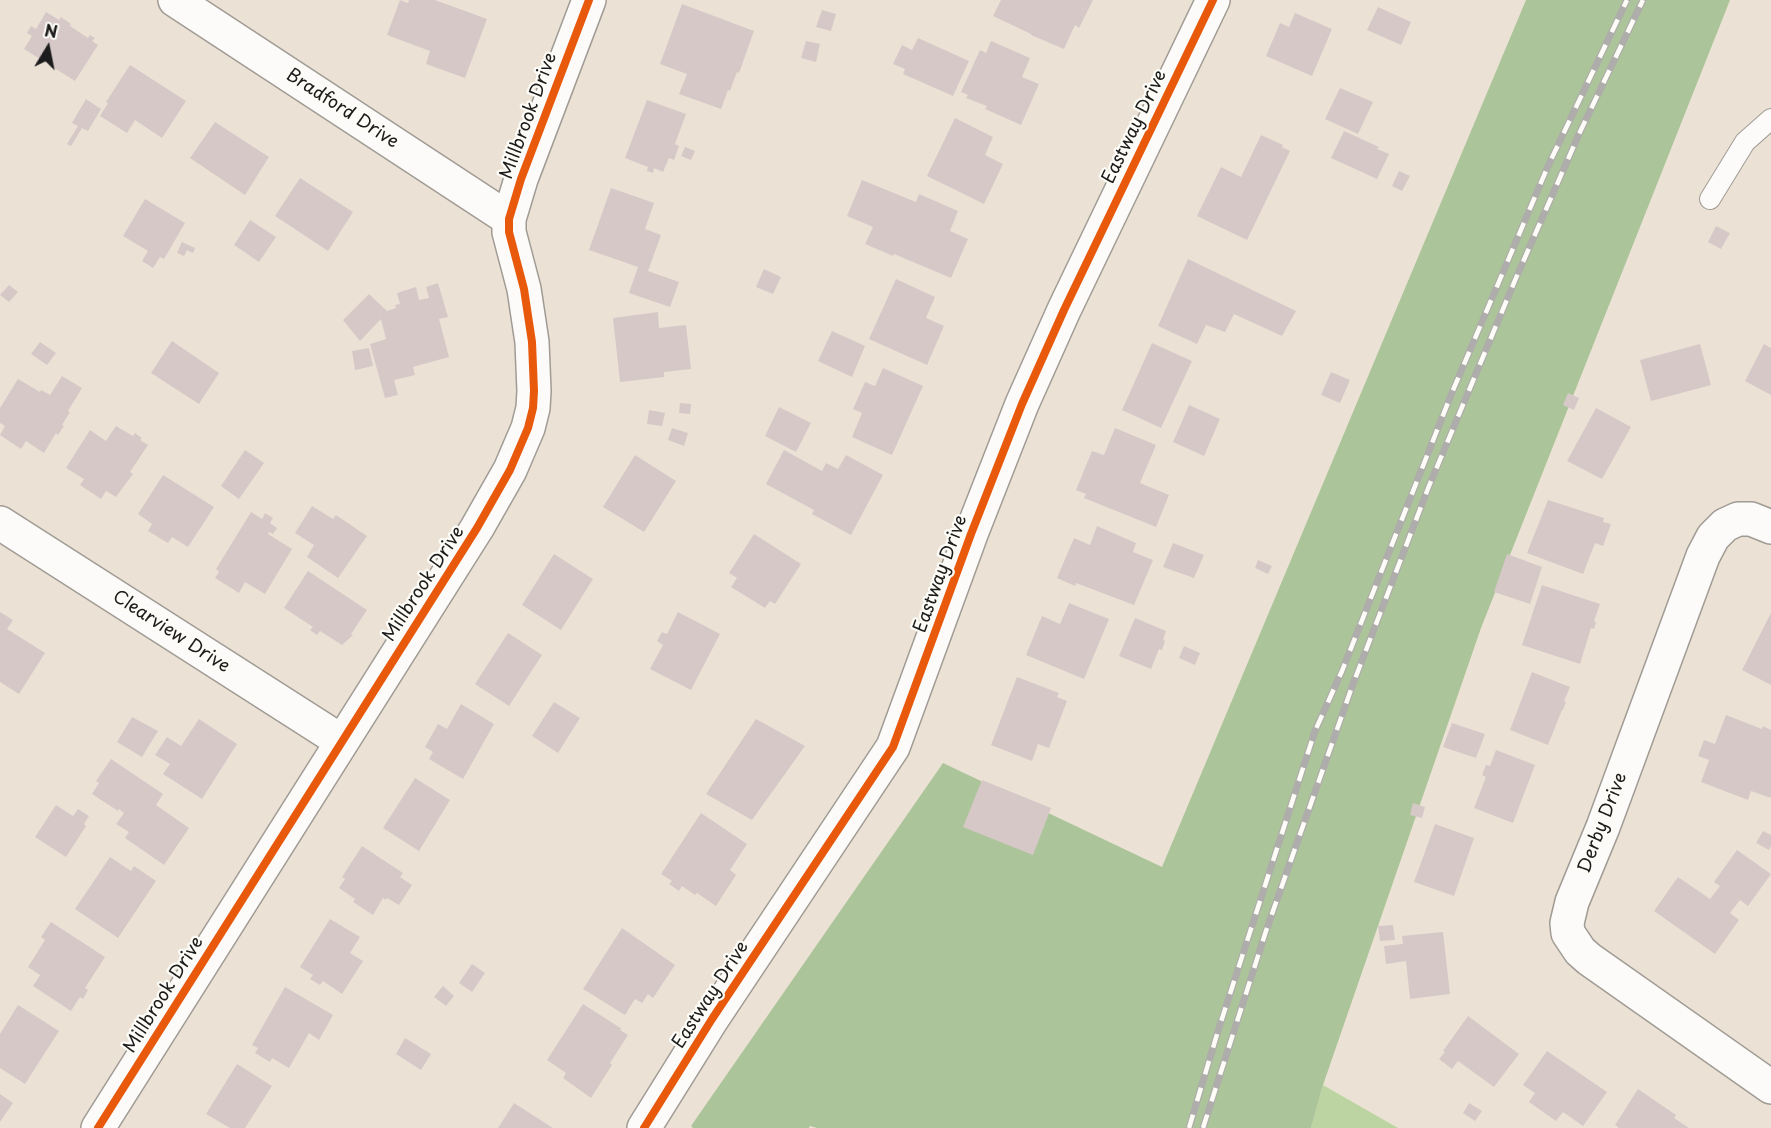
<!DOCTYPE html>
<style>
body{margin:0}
#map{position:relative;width:1771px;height:1128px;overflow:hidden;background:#ebe2d5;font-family:"Playpen Sans",sans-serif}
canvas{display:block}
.north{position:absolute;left:18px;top:18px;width:60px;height:60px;-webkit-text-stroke:4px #fdfcf7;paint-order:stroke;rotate:10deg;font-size:16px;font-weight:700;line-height:24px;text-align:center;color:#1c1c1c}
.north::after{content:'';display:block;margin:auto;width:21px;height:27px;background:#1c1c1c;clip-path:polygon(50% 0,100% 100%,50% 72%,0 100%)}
</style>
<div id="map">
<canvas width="1771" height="1128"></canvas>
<div class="north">N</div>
</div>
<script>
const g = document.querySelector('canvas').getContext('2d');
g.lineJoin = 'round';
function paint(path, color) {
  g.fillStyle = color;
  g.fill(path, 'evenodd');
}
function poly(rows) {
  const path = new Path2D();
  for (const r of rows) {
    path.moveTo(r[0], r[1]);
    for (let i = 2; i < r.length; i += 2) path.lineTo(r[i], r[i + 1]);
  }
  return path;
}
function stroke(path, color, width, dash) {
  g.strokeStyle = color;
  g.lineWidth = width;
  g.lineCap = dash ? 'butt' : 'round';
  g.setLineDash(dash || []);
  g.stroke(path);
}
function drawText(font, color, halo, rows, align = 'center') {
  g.font = font + ' "Playpen Sans",sans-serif';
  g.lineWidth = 4.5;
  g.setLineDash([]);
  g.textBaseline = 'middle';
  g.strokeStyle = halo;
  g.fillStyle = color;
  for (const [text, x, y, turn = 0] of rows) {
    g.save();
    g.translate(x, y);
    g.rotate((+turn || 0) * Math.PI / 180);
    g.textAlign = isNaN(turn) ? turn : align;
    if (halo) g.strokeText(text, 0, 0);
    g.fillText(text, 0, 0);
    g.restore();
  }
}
const green = poly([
 [1323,1085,1398,1128,1311,1128]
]);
const forest = poly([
 [1526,0,1730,0,1481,628,1323,1085,1311,1128,817,1128,810,1126,809,1128,693,1128,691,1126,943,763,1162,867]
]);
const building = poly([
 [400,0,408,3,409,0,435,0,487,19,465,78,426,64,430,51,387,35],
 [1001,0,1093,0,1079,28,1075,25,1064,49,1031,35,1031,34,993,16],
 [682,4,754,31,739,73,737,72,730,91,728,90,721,109,679,94,687,74,660,64],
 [1378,7,1411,22,1401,45,1367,30],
 [822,10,836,14,831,31,816,27],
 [46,12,59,20,61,17,71,24,70,26,88,38,90,35,95,38,92,41,98,45,75,81,24,49,32,36,27,33,31,26,36,29],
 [1295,13,1332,29,1312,76,1266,56,1280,23,1289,27],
 [918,38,969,61,953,96,903,74,905,69,893,64,902,45,912,50],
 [806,41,820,44,816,62,801,58],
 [991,41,1030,58,1022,77,1039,84,1021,125,985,109,987,106,966,98,968,95,961,92,980,50,986,53],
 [130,65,186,101,162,138,135,120,127,133,100,116,108,103,106,102],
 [1340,88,1373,102,1358,134,1325,119],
 [86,99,101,109,88,131,82,128,71,146,67,144,78,126,72,123],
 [647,100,686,114,675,144,679,146,674,160,669,158,663,172,654,168,653,173,647,171,648,167,625,158],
 [955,118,993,137,985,155,1003,164,984,204,927,176],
 [215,122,269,157,245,195,190,158],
 [1344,131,1379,147,1377,149,1389,154,1377,179,1331,158],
 [1261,135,1283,145,1282,147,1290,151,1247,240,1197,216,1221,167,1241,177],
 [685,147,695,151,691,160,681,156],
 [1399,171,1410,176,1402,191,1392,186],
 [300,178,353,212,328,251,275,216],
 [862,180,916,202,919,194,958,211,950,231,968,239,951,278,894,254,893,256,865,244,873,227,847,216],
 [611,188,654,203,645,229,661,235,648,271,679,282,670,307,629,293,638,267,589,250],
 [145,199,185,223,164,259,160,257,153,268,142,261,148,251,123,236],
 [250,220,276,237,259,262,234,245],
 [1716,226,1730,233,1721,249,1708,242],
 [182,242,195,248,193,253,187,250,184,256,177,253],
 [1188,259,1296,311,1282,336,1234,314,1225,332,1206,325,1197,344,1158,326],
 [764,269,781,277,773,294,756,287],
 [896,279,935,297,926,318,944,326,927,365,869,339],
 [438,283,448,317,439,319,449,357,413,367,415,375,394,380,398,395,385,398,370,344,386,339,381,319,360,341,343,320,369,294,387,311,396,308,395,305,400,304,397,293,416,287,419,300,429,298,426,287],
 [9,285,18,292,9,302,0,295],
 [658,312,659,328,686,325,691,369,664,372,664,377,620,382,613,318],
 [832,331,865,346,852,377,818,361],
 [172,341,219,373,199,404,151,373],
 [40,342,56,353,47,365,31,354],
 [1152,343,1192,361,1161,428,1122,410],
 [1700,344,1711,385,1651,401,1640,360],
 [1764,344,1771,348,1771,395,1745,381],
 [369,348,373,366,355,370,352,351],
 [883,368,923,386,892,455,852,437,862,413,853,409,865,382,875,386],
 [1331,372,1350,380,1340,403,1321,395],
 [62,376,82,388,68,411,70,412,62,425,64,426,58,435,56,433,44,453,26,441,21,449,0,435,5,426,0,423,0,408,18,379,40,392,41,390,50,395],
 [1568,393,1579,398,1574,410,1563,405],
 [680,403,691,404,690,414,679,413],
 [1189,405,1220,419,1204,456,1173,442],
 [779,407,811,423,796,452,765,436],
 [1596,408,1631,427,1602,479,1567,461],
 [649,410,665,413,662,426,647,424],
 [116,426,133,436,135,433,142,438,140,440,148,445,130,472,133,474,116,497,106,491,101,499,80,485,84,479,66,468,90,430,106,441],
 [672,428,688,433,684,446,668,440],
 [1115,428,1156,445,1140,483,1169,495,1156,527,1084,498,1086,494,1076,490,1092,451,1104,455],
 [245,450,264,463,239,499,221,486],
 [784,450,822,471,826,463,838,469,846,455,883,475,851,535,812,514,814,510,766,484],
 [635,455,676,481,644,532,603,507],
 [163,475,214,507,188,547,172,537,168,543,148,531,152,524,138,514],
 [1548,500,1604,518,1603,522,1611,524,1603,546,1595,543,1583,574,1527,553],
 [312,506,333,519,336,515,367,536,338,578,307,557,314,545,295,533],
 [251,512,262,519,265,513,273,518,270,523,277,528,273,534,269,532,268,534,292,549,265,594,245,582,239,593,215,578,219,572,216,569],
 [1097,526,1136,543,1133,552,1153,560,1134,605,1076,583,1075,586,1057,578,1074,538,1090,545],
 [754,534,801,564,775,604,770,601,765,608,731,587,737,578,729,573],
 [1173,543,1204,555,1194,578,1163,567],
 [554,554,593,579,561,630,522,605],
 [1507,554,1542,567,1530,604,1494,592],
 [1258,560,1272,566,1268,574,1255,568],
 [308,571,367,610,351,634,353,635,342,645,320,631,317,635,310,630,313,627,284,608],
 [1542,585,1600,604,1594,621,1596,622,1594,629,1591,628,1580,664,1522,645],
 [1069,603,1109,619,1084,679,1026,655,1042,616,1060,624],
 [0,612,13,620,7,629,45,653,19,694,0,682],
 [678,612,720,634,691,690,650,669,663,645,657,641,662,632,667,634],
 [1771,613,1771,685,1742,670],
 [1135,618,1166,631,1163,640,1165,641,1162,650,1159,649,1151,669,1119,656],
 [508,633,542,655,509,706,475,684],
 [1184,646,1200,653,1195,665,1179,658],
 [1532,672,1570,687,1564,701,1566,702,1563,710,1562,710,1548,745,1510,730],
 [1017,677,1059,693,1057,697,1067,701,1049,748,1038,744,1032,761,991,745],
 [554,702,580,718,558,753,532,736],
 [461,704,494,724,463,779,429,759,433,752,425,747,438,724,447,729],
 [1726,715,1762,729,1763,726,1771,730,1771,798,1751,791,1748,800,1701,782,1709,760,1698,756,1704,740,1715,744],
 [132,717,158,731,142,757,117,742],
 [199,719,237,744,202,799,163,774,170,764,155,755,167,737,181,746],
 [756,719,805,746,752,820,706,794],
 [1452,723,1485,734,1476,758,1443,747],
 [1496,750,1535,765,1513,823,1474,808,1486,777,1482,775,1486,765,1490,766],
 [111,759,163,794,156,805,189,828,164,865,125,838,129,832,116,824,124,813,119,809,118,811,92,794,99,783,96,781],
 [415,778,450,800,419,851,383,828],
 [982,780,1051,808,1033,855,963,827],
 [1413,803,1425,807,1422,818,1410,815],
 [56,805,73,816,78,809,89,816,84,824,86,826,66,857,35,837],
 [701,813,747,844,730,870,736,875,716,906,697,893,695,895,682,886,679,891,669,884,672,881,661,874],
 [1435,824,1474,838,1454,896,1414,882],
 [1763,831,1771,835,1771,846,1769,850,1756,843],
 [362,846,403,873,400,877,412,885,399,905,387,898,386,900,383,898,373,915,353,902,355,899,339,888,345,879,342,877],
 [1737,850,1771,874,1748,906,1740,900,1730,913,1739,920,1715,954,1654,911,1678,877,1710,899,1720,886,1714,882],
 [110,857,131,871,134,866,156,881,118,938,75,909],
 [330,919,360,937,350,953,363,961,342,994,323,981,320,985,310,979,313,975,300,967],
 [51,922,105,957,85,988,88,990,83,999,80,997,71,1011,33,986,40,975,28,967,45,940,41,937],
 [1393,925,1395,940,1380,941,1378,926],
 [622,928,675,965,653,998,648,994,642,1003,635,999,625,1015,583,989],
 [1443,932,1450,994,1410,999,1406,961,1386,964,1384,946,1403,944,1402,936],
 [472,964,485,973,472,992,459,983],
 [443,986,454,996,446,1006,434,997],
 [285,987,333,1015,319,1040,309,1033,289,1068,272,1058,270,1062,255,1053,258,1048,252,1045],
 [583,1004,622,1029,620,1030,628,1035,610,1063,612,1065,591,1098,563,1078,566,1073,547,1060],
 [18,1005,59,1031,25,1084,0,1068,0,1034],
 [1468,1016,1519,1054,1494,1087,1458,1061,1452,1069,1439,1059,1445,1052,1443,1051],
 [405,1038,431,1054,421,1070,396,1054],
 [1547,1051,1607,1092,1583,1126,1563,1112,1556,1121,1529,1102,1535,1093,1523,1085],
 [237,1064,272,1086,245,1128,230,1128,206,1114],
 [1638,1089,1676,1115,1674,1118,1689,1128,1619,1128,1615,1125],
 [0,1094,13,1103,0,1122],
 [514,1103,553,1128,498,1128],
 [1469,1103,1482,1111,1475,1121,1463,1113]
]);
const service = poly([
 [1710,199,1745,142,1771,119]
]);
const minor = poly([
 [175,0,509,219],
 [0,523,341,741],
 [1771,527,1751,519,1738,519,1725,525,1713,537,1703,556,1603,827,1572,902,1567,923,1568,933,1580,951,1589,959,1771,1087],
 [98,1128,477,528,510,470,528,428,533,408,534,391,532,342,524,289,509,232,509,219,521,179,589,0],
 [644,1128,712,1019,893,747,971,534,1022,404,1064,310,1213,0]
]);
const rail = poly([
 [1189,1128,1218,1031,1315,731,1342,671,1451,395,1548,166,1627,0],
 [1203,1128,1266,931,1353,684,1429,486,1516,278,1579,134,1643,0]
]);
const cycleway = poly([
 [98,1128,477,528,510,470,528,428,533,408,534,391,532,342,524,289,509,232,509,219,521,179,589,0],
 [644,1128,712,1019,893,747,971,534,1022,404,1064,310,1213,0]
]);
const streetNames = [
 ["Bradford Drive",342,109,33],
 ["Millbrook Drive",529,116,-70],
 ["Eastway Drive",1135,127,-64],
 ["Eastway Drive",941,574,-70],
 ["Millbrook Drive",424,584,-57],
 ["Clearview Drive",171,632,33],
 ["Derby Drive",1603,823,-69],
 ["Millbrook Drive",164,995,-58],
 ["Eastway Drive",711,995,-57]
];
paint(green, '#bcd4a2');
paint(forest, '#acc499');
paint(building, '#d7c8c8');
stroke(service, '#a09b94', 22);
stroke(minor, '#a09b94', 36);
stroke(service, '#fcfbf9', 20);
stroke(minor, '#fcfbf9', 33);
stroke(rail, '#afadab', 7);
stroke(rail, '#fdfcf7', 4.5, [14]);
stroke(cycleway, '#e8590c', 8);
drawText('18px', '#1c1c1c', '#fdfcf7', streetNames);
</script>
